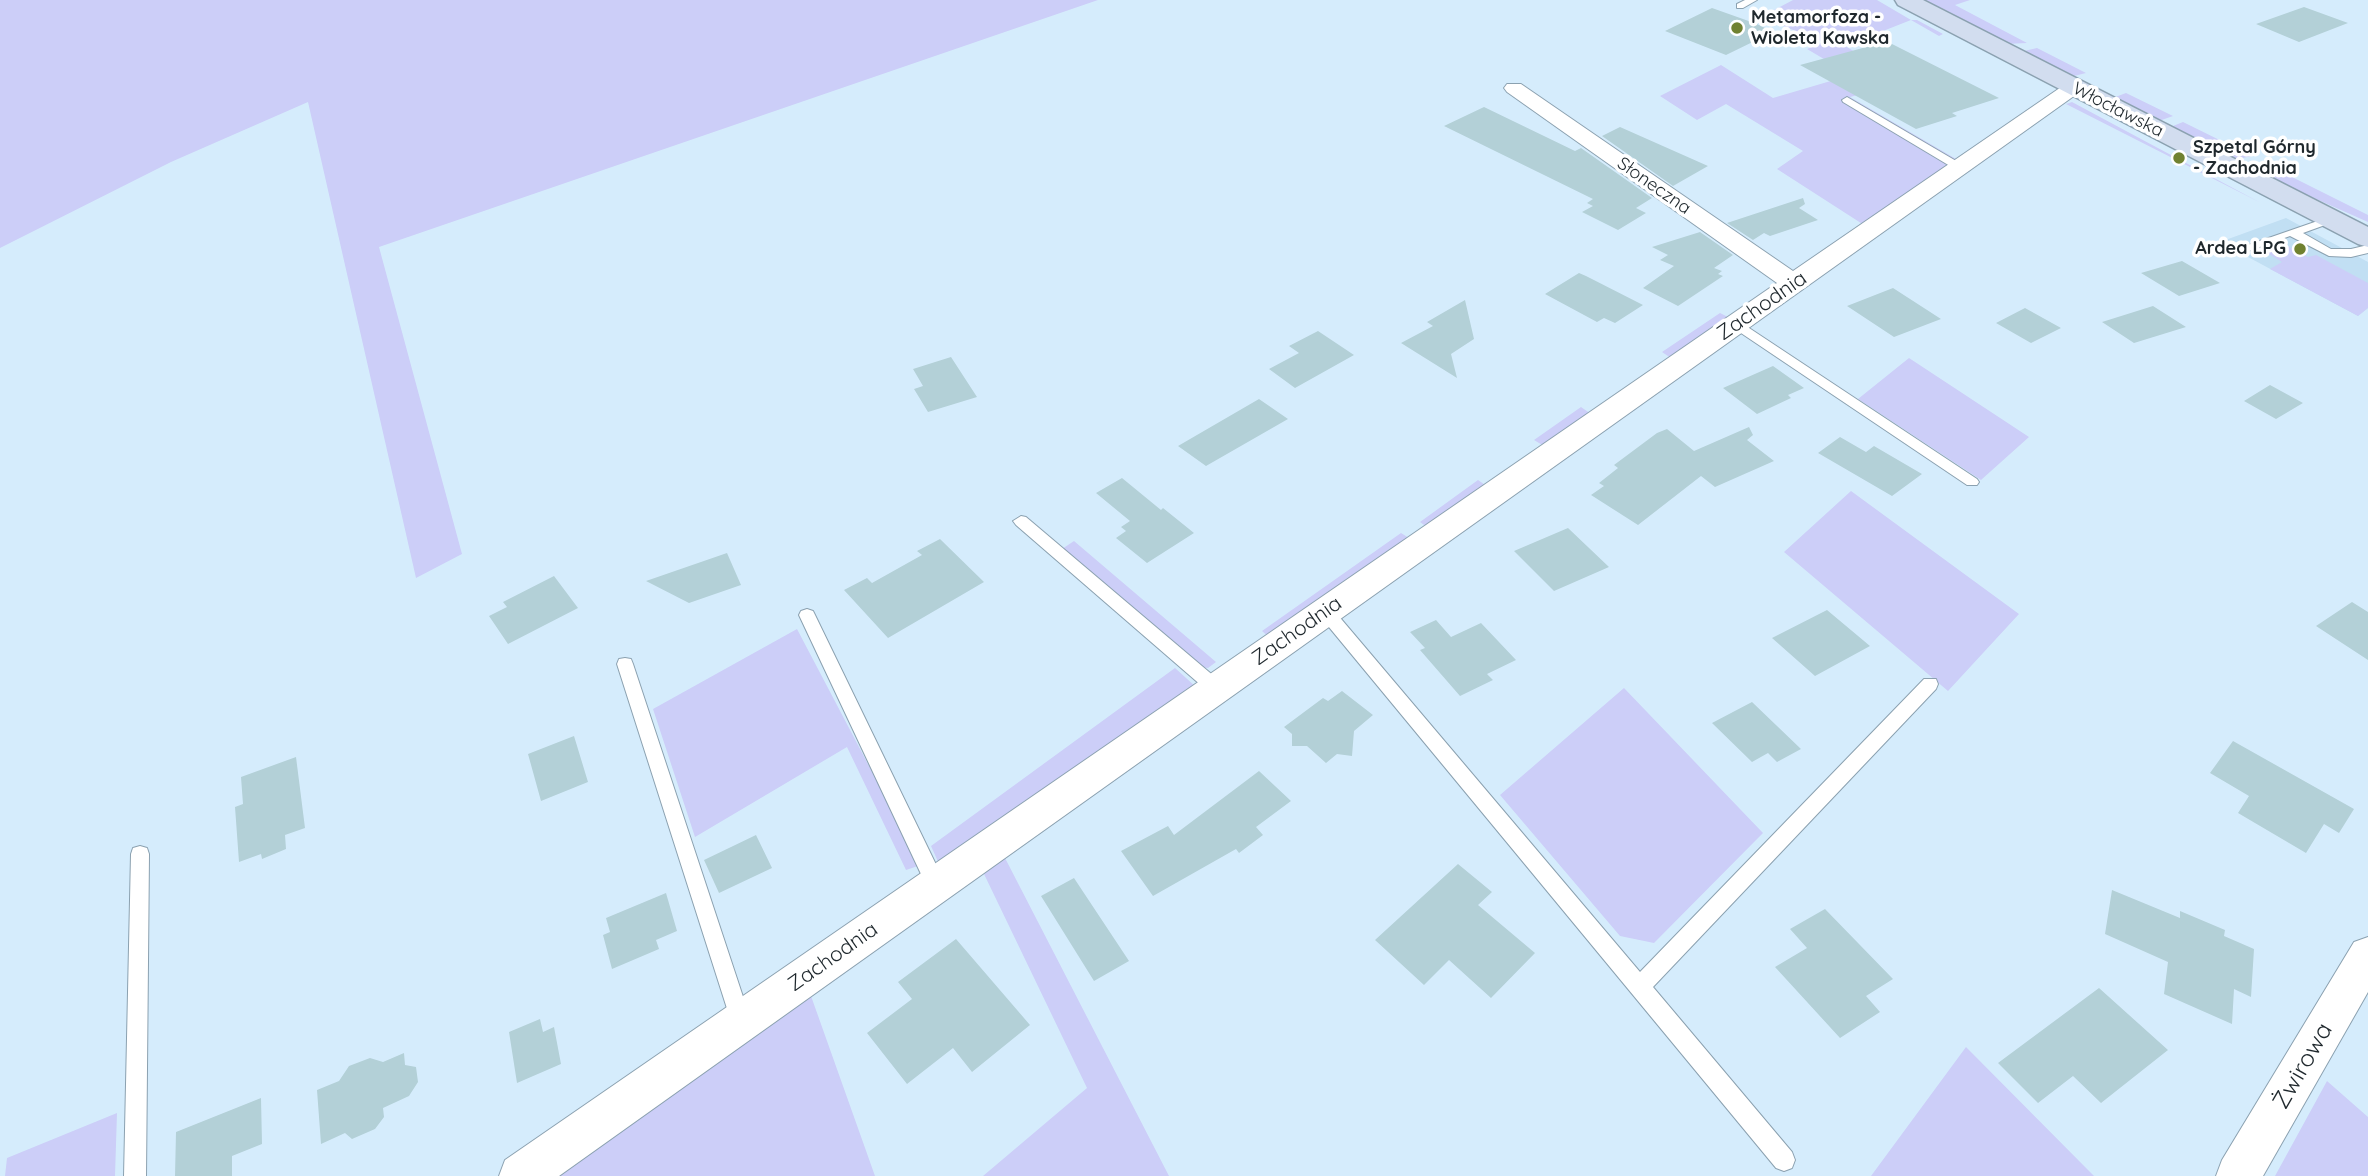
<!DOCTYPE html>
<meta charset="utf-8">
<style>
body{margin:0}
canvas{display:block;background:#d5ecfc}
</style>
<canvas width="2368" height="1176"></canvas>
<script>
const g = document.querySelector('canvas').getContext('2d');
g.lineJoin = 'round';
function paint(path, color) {
  g.fillStyle = color;
  g.fill(path, 'evenodd');
}
function poly(rows) {
  const path = new Path2D();
  for (const r of rows) {
    path.moveTo(r[0], r[1]);
    for (let i = 2; i < r.length; i += 2) path.lineTo(r[i], r[i + 1]);
  }
  return path;
}
function stroke(path, color, width, dash) {
  g.strokeStyle = color;
  g.lineWidth = width;
  g.lineCap = dash ? 'butt' : 'round';
  g.setLineDash(dash || []);
  g.stroke(path);
}
function drawText(font, color, halo, rows, align = 'center') {
  g.font = font + ' Quicksand,sans-serif';
  g.lineWidth = 7;
  g.setLineDash([]);
  g.textBaseline = 'middle';
  g.strokeStyle = halo;
  g.fillStyle = color;
  for (const [text, x, y, turn = 0] of rows) {
    g.save();
    g.translate(x, y);
    g.rotate((+turn || 0) * Math.PI / 180);
    g.textAlign = isNaN(turn) ? turn : align;
    if (halo) g.strokeText(text, 0, 0);
    g.fillText(text, 0, 0);
    g.restore();
  }
}
const built = poly([
 [2286,218,2368,262,2368,308,2358,316,2220,242]
]);
const green = poly([
 [0,0,1098,0,379,247,462,554,416,578,308,102,171,162,0,248],
 [1793,0,1877,0,1911,20,1917,20,1943,34,1939,36,1911,20,1845,46,1906,82,1850,97,1956,159,1864,225,1777,169,1803,151,1726,104,1697,120,1660,96,1721,65,1773,98,1851,75,1807,49,1823,42,1761,17],
 [1918,0,1970,0,1955,5,2027,43,2006,44],
 [2037,48,2086,73,2070,77,2024,51],
 [2126,93,2173,116,2156,122,2110,99],
 [2072,102,2141,139,2261,203,2066,104],
 [2183,122,2252,156,2233,160,2174,130,2173,126],
 [2266,164,2368,215,2368,222,2253,171,2254,168],
 [2284,244,2308,257,2316,255,2368,283,2368,308,2358,316,2270,269,2282,262,2264,251],
 [1720,313,1728,317,1671,358,1662,352],
 [1909,358,2029,437,1981,480,1858,399],
 [1581,407,1591,414,1544,446,1534,440],
 [1478,480,1488,487,1427,527,1420,522],
 [1851,491,2019,614,1948,691,1784,552],
 [1401,533,1409,538,1270,638,1262,631],
 [1074,541,1216,662,1208,668,1200,667,1062,549],
 [797,629,921,865,906,870,847,747,695,837,653,709],
 [1175,668,1196,687,940,866,931,846],
 [1624,688,1763,833,1654,943,1620,936,1500,795],
 [1005,858,1169,1176,983,1176,1087,1088,984,874],
 [811,996,875,1176,558,1176],
 [1966,1047,2094,1176,1871,1176],
 [2327,1081,2368,1117,2368,1176,2275,1176],
 [117,1113,115,1176,5,1176,7,1158]
]);
const building = poly([
 [2304,7,2348,23,2299,42,2256,24],
 [1712,8,1757,24,1771,31,1764,34,1767,35,1726,55,1665,31],
 [1881,43,1885,45,1892,44,1999,98,1952,113,1957,116,1916,129,1800,65],
 [1484,107,1575,151,1581,148,1652,198,1636,208,1646,213,1618,230,1582,212,1593,206,1587,203,1593,199,1444,126],
 [1620,127,1708,166,1673,186,1602,136],
 [1803,198,1805,204,1799,208,1818,220,1770,236,1764,233,1753,240,1727,223],
 [1700,232,1733,255,1714,268,1722,271,1718,274,1723,276,1678,306,1643,288,1674,266,1660,260,1668,255,1652,247],
 [2182,261,2220,283,2179,296,2141,273],
 [1579,273,1586,276,1643,305,1615,323,1604,318,1597,322,1545,294],
 [1893,288,1941,319,1894,337,1847,306],
 [1465,300,1474,339,1451,354,1457,378,1401,343,1433,326,1427,322],
 [2153,306,2186,327,2134,343,2102,322],
 [2025,308,2061,328,2031,343,1996,323],
 [1318,331,1354,355,1295,388,1269,369,1299,353,1289,346],
 [951,357,977,397,928,412,914,389,923,386,913,369],
 [1773,366,1804,388,1788,395,1791,398,1757,414,1723,388],
 [2270,385,2303,403,2276,419,2244,401],
 [1259,399,1288,419,1206,466,1178,446],
 [1749,427,1753,435,1747,440,1774,461,1715,487,1701,476,1638,525,1591,495,1604,486,1599,483,1618,468,1614,465,1657,433,1667,429,1694,451],
 [1840,437,1866,452,1874,446,1922,474,1892,496,1818,453],
 [1122,478,1161,510,1163,508,1194,533,1147,563,1116,538,1126,531,1121,527,1130,521,1096,493],
 [1568,528,1609,567,1554,591,1514,551],
 [940,539,984,582,888,638,844,590,867,578,872,583,922,555,917,551],
 [727,553,741,585,689,603,646,581],
 [554,576,578,608,508,644,489,616,507,607,503,602],
 [2352,602,2368,612,2368,660,2316,626],
 [1827,610,1870,646,1815,676,1772,638],
 [1436,620,1451,637,1481,623,1516,660,1487,674,1493,680,1460,696,1420,650,1425,648,1410,632],
 [1342,691,1373,715,1354,731,1352,756,1337,754,1326,763,1307,746,1292,746,1292,734,1284,727,1323,698,1328,701],
 [1752,702,1801,749,1777,762,1768,753,1752,762,1712,723],
 [574,736,588,782,541,801,528,754],
 [2233,741,2354,809,2339,833,2324,824,2306,853,2238,813,2249,796,2210,773],
 [296,757,305,828,285,835,286,849,262,859,261,854,239,862,235,807,243,804,241,777],
 [1259,771,1291,801,1256,827,1263,835,1239,853,1236,849,1153,896,1121,851,1168,826,1174,835],
 [756,835,772,868,719,893,704,860],
 [1458,864,1492,892,1478,905,1535,953,1491,998,1449,960,1424,985,1375,940],
 [1074,878,1129,961,1094,981,1041,896],
 [2112,890,2180,918,2180,911,2225,930,2224,936,2254,949,2251,997,2234,989,2232,1024,2164,994,2168,962,2105,934],
 [666,893,677,931,656,940,659,949,612,969,603,935,610,932,606,918],
 [1825,909,1893,979,1866,996,1880,1012,1840,1038,1775,967,1807,948,1790,929],
 [956,939,1030,1025,972,1072,953,1048,907,1084,867,1033,912,999,898,982],
 [2099,988,2168,1050,2101,1103,2073,1076,2038,1103,1998,1063],
 [540,1019,543,1032,554,1027,561,1064,517,1083,509,1032],
 [404,1053,405,1065,416,1067,418,1082,409,1096,383,1108,384,1117,375,1129,352,1139,345,1133,321,1144,317,1090,339,1081,349,1066,370,1058,383,1062],
 [261,1098,262,1144,232,1156,232,1176,175,1176,176,1132]
]);
const lane = poly([
 [1745,0,1757,0,1743,8,1737,8,1737,4,1745,0],
 [1847,97,1963,165,1965,167,1955,169,1843,102,1842,100,1847,97],
 [2332,216,2336,217,2336,221,2303,233,2331,249,2351,249,2368,245,2368,253,2351,257,2329,256,2290,236,2237,255,2231,251,2332,216],
 [1737,320,1977,479,1979,482,1977,485,1967,485,1732,327,1732,321,1737,320],
 [1021,516,1026,517,1222,683,1224,688,1222,693,1210,693,1016,525,1013,521,1021,516],
 [1325,605,1331,607,1640,972,1924,679,1936,679,1938,684,1936,689,1653,987,1792,1152,1795,1160,1792,1168,1784,1171,1776,1168,1319,615,1317,611,1319,607,1325,605],
 [807,609,813,611,815,615,943,879,946,885,943,891,936,893,929,891,799,615,801,611,807,609],
 [625,658,631,659,633,664,751,1021,748,1028,741,1031,734,1028,731,1021,617,664,619,659,625,658],
 [140,846,147,848,149,854,146,1176,124,1176,131,854,133,848,140,846]
]);
const street = poly([
 [2074,81,2081,83,2084,87,2081,91,559,1176,499,1176,505,1160,1777,283,1507,92,1504,88,1507,84,1521,84,1793,271,2067,83,2074,81],
 [2368,937,2368,992,2263,1176,2216,1176,2222,1160,2354,942,2368,937]
]);
const secondary = poly([
 [1895,0,1923,0,2368,227,2368,247,2358,244,1898,5,1895,0]
]);
const markers = [
 [1737,28,7,"#708130"],
 [2179,158,7,"#708130"],
 [2300,249,7,"#708130"]
];
const farPoinames = [
 ["Metamorfoza -",1751,18],
 ["Wioleta Kawska",1751,39],
 ["Szpetal Górny",2193,148],
 ["- Zachodnia",2193,169],
 ["Ardea LPG",2286,249,"right"]
];
const farStreetnames = [
 ["Włocławska",2118,110,27],
 ["Słoneczna",1654,186,35]
];
const streetNames = [
 ["Zachodnia",1762,306,-35],
 ["Zachodnia",1297,631,-35],
 ["Zachodnia",833,957,-35]
];
const nearStreetnames = [
 ["Żwirowa",2303,1066,-60]
];
paint(built, '#c1dff3');
paint(green, '#cccef8');
paint(building, '#b3d0d7');
stroke(lane, '#8ba1b0', 2);
stroke(street, '#8ba1b0', 2);
stroke(secondary, '#8ba1b0', 3);
paint(lane, '#fff');
paint(street, '#fff');
paint(secondary, '#d2ddef');
for (const [x, y, r, color] of markers) {
  const dot = new Path2D();
  dot.arc(x, y, r, 0, 2 * Math.PI);
  g.fillStyle = color;
  g.fill(dot);
  stroke(dot, '#fff', 2.5);
}
drawText('bold 18px', '#1f282d', '#fff', farPoinames, 'left');
drawText('18px', '#1f282d', '#fff', farStreetnames);
drawText('21px', '#1f282d', '#fff', streetNames);
drawText('24px', '#1f282d', '#fff', nearStreetnames);
</script>
